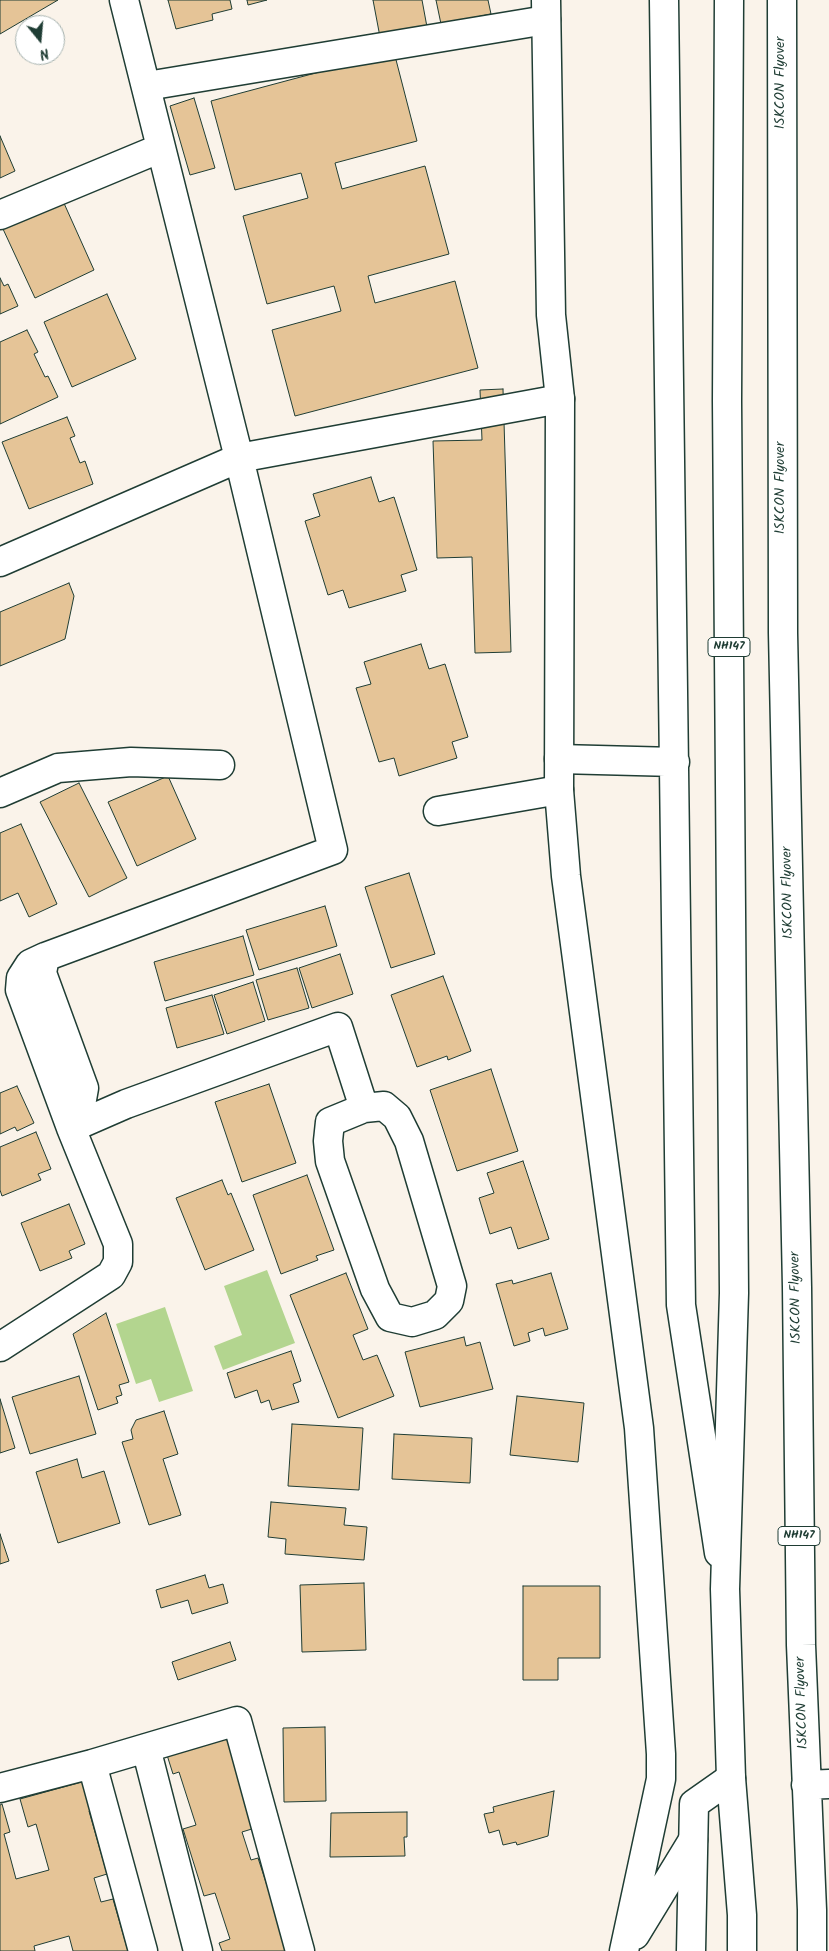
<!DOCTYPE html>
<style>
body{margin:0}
#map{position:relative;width:829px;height:1951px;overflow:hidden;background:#faf3ea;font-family:Kalam,sans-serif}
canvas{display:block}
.north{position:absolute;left:15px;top:15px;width:50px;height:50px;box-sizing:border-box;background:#fff;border:1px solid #a5b1ae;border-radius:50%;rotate:163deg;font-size:14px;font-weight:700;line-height:20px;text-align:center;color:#1f3d34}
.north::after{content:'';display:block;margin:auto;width:18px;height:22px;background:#1f3d34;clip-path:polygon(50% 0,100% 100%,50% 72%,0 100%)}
</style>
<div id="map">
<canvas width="829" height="1951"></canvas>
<div class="north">N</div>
</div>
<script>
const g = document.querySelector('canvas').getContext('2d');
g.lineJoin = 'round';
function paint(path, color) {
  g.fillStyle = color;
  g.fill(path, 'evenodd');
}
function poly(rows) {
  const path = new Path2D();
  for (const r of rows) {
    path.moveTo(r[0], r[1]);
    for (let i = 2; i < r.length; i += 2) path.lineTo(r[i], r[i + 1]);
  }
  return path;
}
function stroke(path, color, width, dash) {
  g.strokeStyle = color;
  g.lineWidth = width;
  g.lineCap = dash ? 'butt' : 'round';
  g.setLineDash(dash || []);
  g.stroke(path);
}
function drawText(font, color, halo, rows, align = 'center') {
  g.font = font + ' Kalam,sans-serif';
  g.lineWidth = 4;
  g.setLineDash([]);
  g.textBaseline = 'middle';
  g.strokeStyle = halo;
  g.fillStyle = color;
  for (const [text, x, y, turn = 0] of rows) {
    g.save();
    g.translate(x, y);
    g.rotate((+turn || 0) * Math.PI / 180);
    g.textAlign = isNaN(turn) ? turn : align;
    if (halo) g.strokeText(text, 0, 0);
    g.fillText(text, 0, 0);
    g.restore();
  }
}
const green = poly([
 [267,1270,295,1343,223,1370,214,1346,242,1335,224,1286],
 [165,1307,193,1391,159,1402,151,1379,136,1384,116,1324]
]);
const building = poly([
 [0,0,58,0,0,34,0,0],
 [168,0,230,0,232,9,212,14,213,20,176,29,168,0],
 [247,0,267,0,248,5,247,0],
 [373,0,422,0,427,27,380,37,373,0],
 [436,0,488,0,491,14,441,24,436,0],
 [394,52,417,141,335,163,342,189,425,166,449,254,368,276,375,303,455,281,478,368,295,416,272,330,341,311,334,286,267,304,243,216,308,198,301,173,235,190,211,101,394,52],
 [194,98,215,168,190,175,170,106,194,98],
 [0,136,15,171,0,178,0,136],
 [63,201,94,270,35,298,3,229,63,201],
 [0,278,4,286,8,284,18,306,0,314,0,278],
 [107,294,136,359,72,387,44,322,107,294],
 [27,330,38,352,34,354,45,377,48,376,58,397,0,424,0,342,27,330],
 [503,389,511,652,475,653,472,557,437,558,433,441,482,440,480,390,503,389],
 [67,417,75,436,70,438,80,463,85,461,93,484,29,509,2,442,67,417],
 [371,477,379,502,394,497,417,570,401,575,406,591,349,608,343,590,328,595,305,521,320,516,313,494,371,477],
 [69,583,74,596,65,639,0,666,0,612,69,583],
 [421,644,429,669,445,664,468,737,452,742,457,758,399,776,394,758,379,762,356,688,371,684,364,662,421,644],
 [168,776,196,839,137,866,108,802,168,776],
 [79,783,127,878,89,897,40,802,79,783],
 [21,824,57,904,29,917,18,893,0,901,0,833,21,824],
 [409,873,435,954,391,968,365,887,409,873],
 [325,906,337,946,259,970,246,930,325,906],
 [243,936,254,975,165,1001,154,962,243,936],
 [340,954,353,994,312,1008,299,968,340,954],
 [297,968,309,1008,268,1020,256,980,297,968],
 [443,976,471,1051,448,1060,447,1056,417,1067,391,995,443,976],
 [253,982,265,1021,227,1034,214,995,253,982],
 [212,995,224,1034,177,1048,166,1008,212,995],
 [491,1069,518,1151,457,1171,430,1090,491,1069],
 [269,1084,296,1163,242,1182,215,1102,269,1084],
 [17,1086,34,1123,17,1131,15,1127,0,1134,0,1093,17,1086],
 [36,1132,51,1169,38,1174,41,1180,2,1196,0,1190,0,1147,36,1132],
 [523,1161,549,1239,518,1249,511,1227,490,1234,479,1198,494,1193,487,1173,523,1161],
 [307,1175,334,1250,316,1256,318,1260,281,1274,253,1195,307,1175],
 [222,1180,228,1195,231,1193,254,1250,205,1270,176,1198,222,1180],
 [69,1204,85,1244,69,1251,72,1258,40,1271,21,1223,69,1204],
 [346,1273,368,1329,353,1335,363,1360,377,1355,394,1396,338,1418,290,1295,346,1273],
 [551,1273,568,1329,545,1336,543,1328,528,1333,530,1341,514,1346,496,1284,512,1280,513,1284,551,1273],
 [106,1313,129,1382,119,1385,122,1395,116,1397,118,1403,98,1410,73,1334,106,1313],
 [464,1337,466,1346,480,1342,493,1389,420,1407,405,1352,464,1337],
 [291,1351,301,1381,293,1384,299,1402,272,1410,269,1400,261,1403,257,1390,235,1398,227,1373,291,1351],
 [79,1376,96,1434,30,1454,12,1397,79,1376],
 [517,1396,584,1403,578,1462,510,1455,517,1396],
 [0,1399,15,1448,0,1453,0,1399],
 [164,1411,178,1454,163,1459,181,1515,149,1525,122,1442,133,1439,131,1430,136,1420,164,1411],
 [292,1424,363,1428,359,1490,288,1486,292,1424],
 [394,1434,472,1438,470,1483,392,1479,394,1434],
 [77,1459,82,1478,104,1471,120,1523,58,1543,36,1472,77,1459],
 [271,1502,346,1508,344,1525,367,1527,364,1560,285,1554,286,1539,268,1537,271,1502],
 [0,1534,9,1561,0,1564,0,1534],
 [205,1575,209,1588,223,1584,228,1603,192,1614,188,1600,161,1608,156,1590,205,1575],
 [364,1583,366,1650,302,1652,300,1585,364,1583],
 [523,1586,600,1586,600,1658,558,1658,558,1680,523,1680,523,1586],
 [230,1642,236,1660,178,1680,172,1662,230,1642],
 [325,1727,326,1801,284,1802,283,1728,325,1727],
 [229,1735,238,1765,235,1766,255,1828,242,1832,251,1860,258,1858,280,1925,293,1951,222,1951,219,1943,230,1939,215,1893,204,1896,183,1829,196,1825,179,1772,173,1774,167,1755,229,1735],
 [85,1781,94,1810,89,1811,107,1874,94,1878,101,1902,113,1899,128,1951,73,1951,69,1936,34,1946,35,1951,0,1951,0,1805,2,1804,10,1832,4,1834,16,1879,49,1870,36,1824,28,1827,20,1799,85,1781],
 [554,1791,548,1836,517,1845,516,1842,503,1845,499,1830,489,1833,484,1814,494,1812,493,1807,554,1791],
 [407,1812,407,1837,404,1837,405,1856,330,1857,331,1813,407,1812]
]);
const street = poly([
 [147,86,546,20],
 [0,215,161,148],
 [0,562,239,458,560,399],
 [0,793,58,768,131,762,220,765],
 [438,811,559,790],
 [45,957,42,973,84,1088,81,1105,71,1128],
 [71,1128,126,1104,338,1027,364,1108,384,1106,397,1117,409,1141,452,1286,449,1301,435,1315,412,1322,390,1317,375,1289,330,1161,328,1141,330,1122,364,1108],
 [0,1347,111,1275,118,1262,118,1244,71,1128,20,990,21,978,30,964,45,957,333,850,239,458,124,0],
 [146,1748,198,1951],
 [92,1764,143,1951],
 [0,1788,92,1764,237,1721,300,1951]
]);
const secondary = poly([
 [546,0,551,315,560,399,559,790,566,876,639,1428,661,1754,661,1779,624,1951],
 [635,1935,693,1840]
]);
const primary = poly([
 [664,0,681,1305,719,1553],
 [559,759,675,762],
 [691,1951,694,1804,731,1778]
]);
const highway = poly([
 [729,0,727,401,734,1293,725,1589,731,1778,742,1915,742,1951],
 [782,0,783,633,797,1287,801,1645,812,1910,812,1951],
 [806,1785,829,1784]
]);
const shields = [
 [729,647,42],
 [799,1536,42]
];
const shieldNames = [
 ["NH147",729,647],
 ["NH147",799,1536]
];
const streetNames = [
 ["ISKCON Flyover",782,83,-90],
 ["ISKCON Flyover",782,488,-90],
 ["ISKCON Flyover",789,893,-91],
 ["ISKCON Flyover",797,1298,-91],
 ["ISKCON Flyover",803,1703,-92]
];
paint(green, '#b3d58f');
paint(building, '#e5c497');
stroke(building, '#1f3d34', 1);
stroke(street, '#1f3d34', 31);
stroke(secondary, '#1f3d34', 31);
stroke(primary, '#1f3d34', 31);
stroke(highway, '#1f3d34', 31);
stroke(street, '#fff', 28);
stroke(secondary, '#fff', 28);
stroke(primary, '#fff', 28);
stroke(highway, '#fff', 28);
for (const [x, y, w] of shields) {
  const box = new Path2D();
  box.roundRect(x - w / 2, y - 9.5, w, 19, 4);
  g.fillStyle = '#fff';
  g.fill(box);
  stroke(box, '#1f3d34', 1);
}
drawText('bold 12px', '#1f3d34', null, shieldNames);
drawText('14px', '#1f3d34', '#fff', streetNames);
</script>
